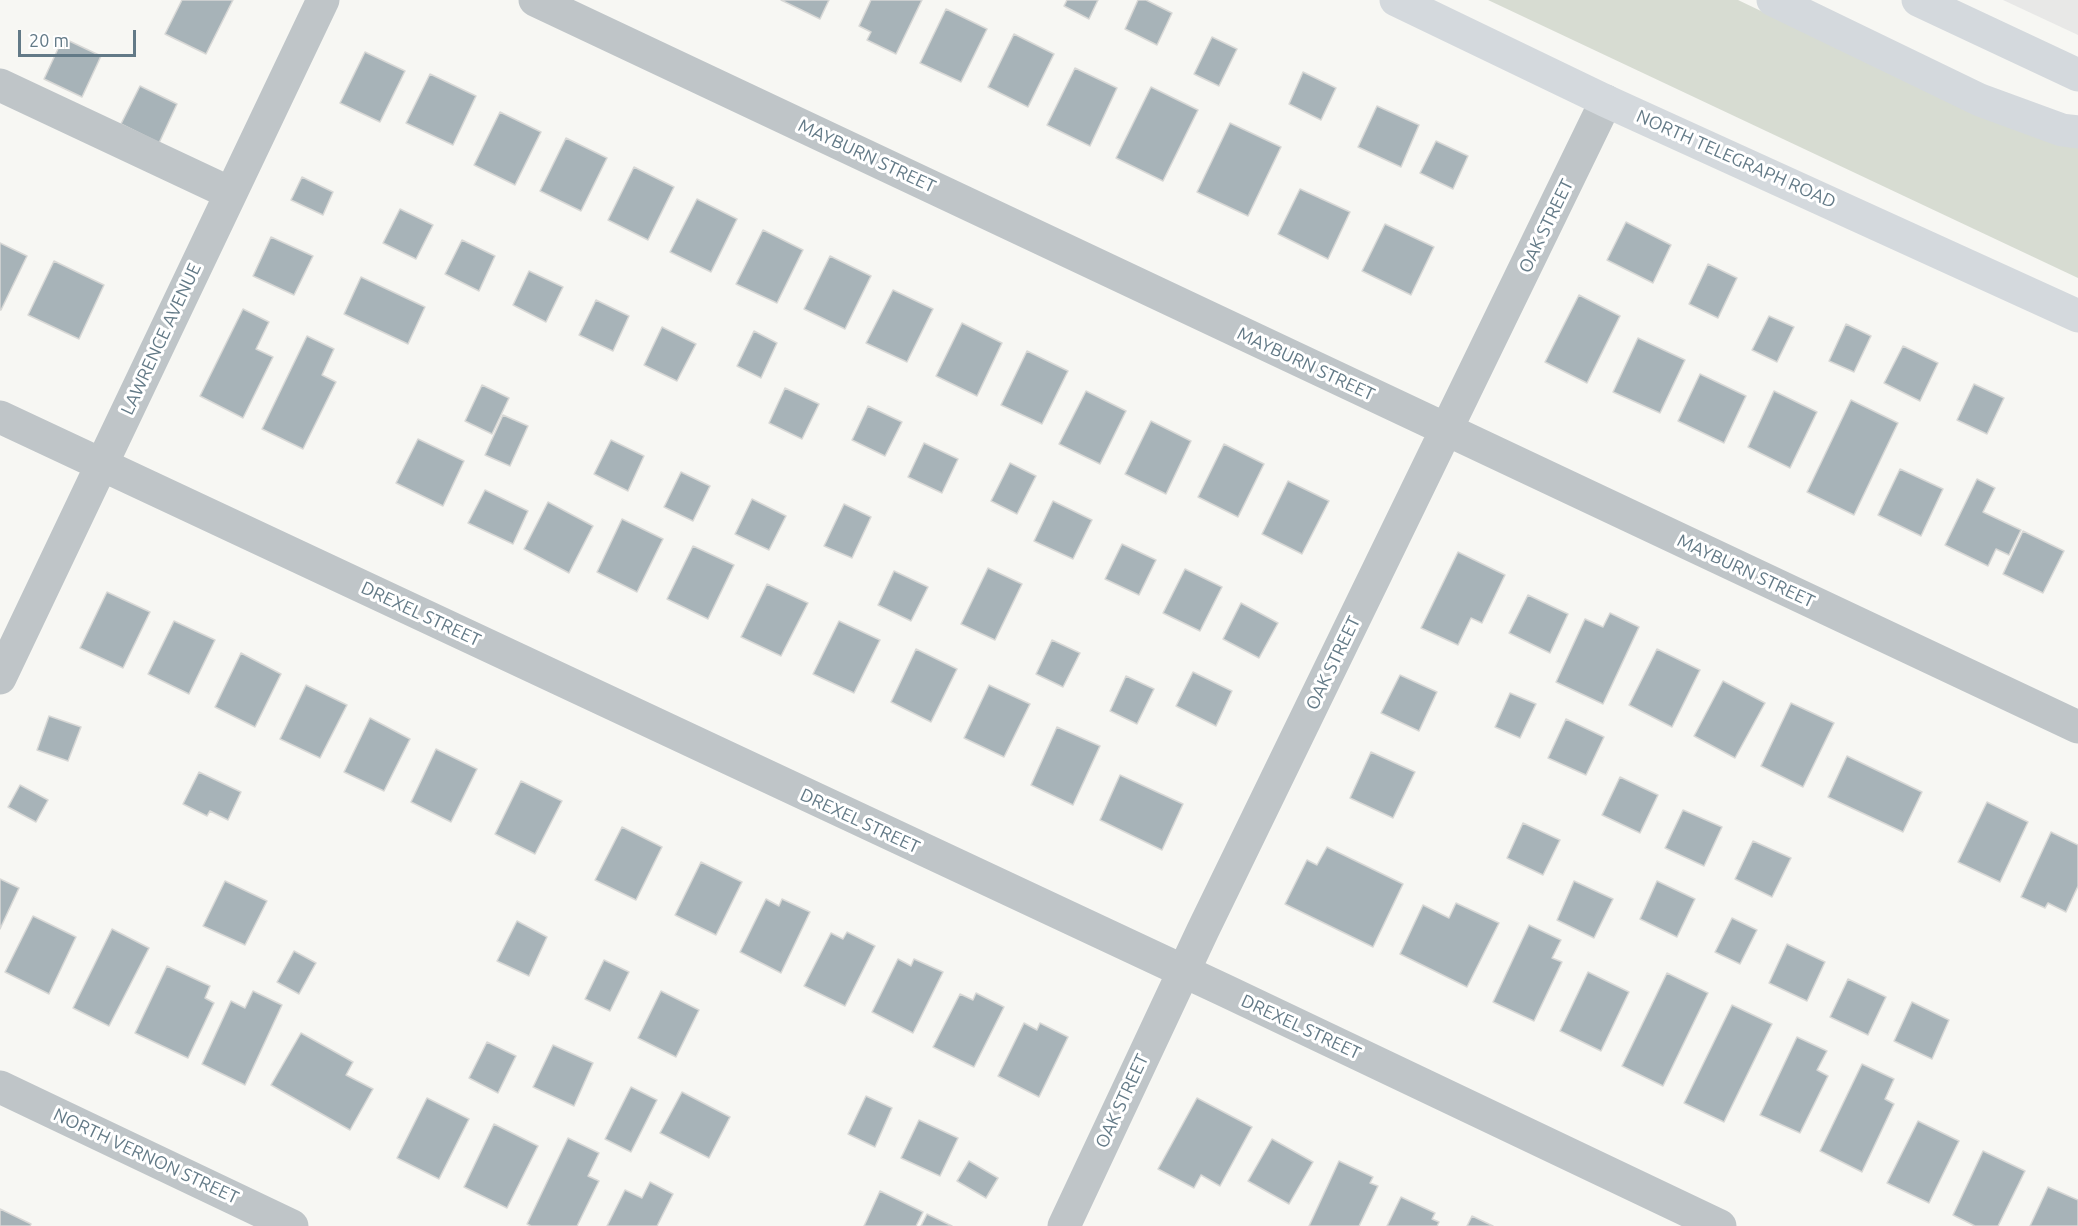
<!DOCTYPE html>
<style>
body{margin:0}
#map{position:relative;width:2078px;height:1226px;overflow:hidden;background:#f7f7f3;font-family:Ubuntu,sans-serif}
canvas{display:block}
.scale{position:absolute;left:18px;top:30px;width:118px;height:27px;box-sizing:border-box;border:3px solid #637a87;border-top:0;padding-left:8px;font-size:18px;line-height:21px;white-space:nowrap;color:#637a87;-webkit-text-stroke:4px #fff;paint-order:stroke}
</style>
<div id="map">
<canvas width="2078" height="1226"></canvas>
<div class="scale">20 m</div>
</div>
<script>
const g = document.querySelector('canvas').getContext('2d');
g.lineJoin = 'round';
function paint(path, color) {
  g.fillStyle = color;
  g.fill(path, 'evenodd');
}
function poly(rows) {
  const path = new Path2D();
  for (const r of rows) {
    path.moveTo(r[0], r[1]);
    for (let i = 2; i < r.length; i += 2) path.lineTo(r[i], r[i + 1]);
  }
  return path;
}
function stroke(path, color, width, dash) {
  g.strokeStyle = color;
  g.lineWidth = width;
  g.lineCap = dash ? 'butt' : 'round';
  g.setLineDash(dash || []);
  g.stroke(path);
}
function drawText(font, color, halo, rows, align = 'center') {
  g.font = font + ' Ubuntu,sans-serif';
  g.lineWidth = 6;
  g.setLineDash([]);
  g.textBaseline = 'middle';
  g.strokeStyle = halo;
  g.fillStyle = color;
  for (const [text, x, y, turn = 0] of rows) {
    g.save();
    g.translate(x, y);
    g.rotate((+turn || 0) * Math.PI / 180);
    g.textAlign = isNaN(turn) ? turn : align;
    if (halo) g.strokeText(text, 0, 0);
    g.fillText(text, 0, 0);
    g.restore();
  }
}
const built = poly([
 [2003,0,2078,0,2078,35]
]);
const green = poly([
 [1488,0,1738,0,1974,113,2078,148,2078,278]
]);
const building = poly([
 [182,0,233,0,206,54,165,34,182,0],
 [781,0,829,0,820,19,781,0],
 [871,0,922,0,896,54,867,40,871,32,859,26,871,0],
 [1067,0,1098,0,1089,19,1064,6,1067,0],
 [1138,0,1146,0,1172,13,1157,45,1125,29,1138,0],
 [946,9,987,29,961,82,920,63,946,9],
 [1014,34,1054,54,1028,107,988,87,1014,34],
 [1212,37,1237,49,1219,86,1194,74,1212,37],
 [63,38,101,56,82,97,44,79,63,38],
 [365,52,405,71,380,122,340,103,365,52],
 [1075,68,1117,88,1090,146,1047,125,1075,68],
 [1303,72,1336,88,1321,120,1289,104,1303,72],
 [430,74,476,96,453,145,406,123,430,74],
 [140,86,177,104,159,143,121,124,140,86],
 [1151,87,1198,110,1163,181,1116,158,1151,87],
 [1377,106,1419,125,1401,167,1358,147,1377,106],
 [500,112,541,132,515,185,474,165,500,112],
 [1230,123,1281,147,1248,216,1197,192,1230,123],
 [566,138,607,158,581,211,540,191,566,138],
 [1436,141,1468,156,1453,189,1420,173,1436,141],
 [634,167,674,187,648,240,608,220,634,167],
 [302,177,333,192,323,215,291,200,302,177],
 [1300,189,1350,212,1328,259,1278,234,1300,189],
 [697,199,737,219,711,272,670,252,697,199],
 [400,209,433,225,416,259,383,243,400,209],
 [1626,222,1671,245,1653,283,1607,260,1626,222],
 [1385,224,1434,247,1411,295,1362,271,1385,224],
 [763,230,803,250,777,303,736,284,763,230],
 [271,237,313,256,294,295,253,276,271,237],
 [462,240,495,256,479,291,445,274,462,240],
 [0,243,27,256,1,310,0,310,0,243],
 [830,256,871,276,845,329,804,309,830,256],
 [54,261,104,285,79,339,28,315,54,261],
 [1708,264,1737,278,1718,318,1689,304,1708,264],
 [529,271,563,287,546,322,513,305,529,271],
 [361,277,425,307,408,344,344,314,361,277],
 [893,290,933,309,907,362,866,343,893,290],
 [1579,295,1620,316,1587,383,1545,362,1579,295],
 [596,300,629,316,613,351,579,335,596,300],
 [243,309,269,322,256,349,273,357,243,418,200,396,243,309],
 [1769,316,1794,327,1777,362,1752,350,1769,316],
 [962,323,1002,343,977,396,936,376,962,323],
 [1846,324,1871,336,1854,372,1829,361,1846,324],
 [662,327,696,344,677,381,644,365,662,327],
 [754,331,777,343,761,378,737,366,754,331],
 [307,336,334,349,322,375,336,382,303,449,262,429,307,336],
 [1638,338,1685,360,1660,413,1613,392,1638,338],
 [1903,346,1938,363,1920,401,1884,383,1903,346],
 [1027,351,1068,371,1042,424,1001,405,1027,351],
 [1700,374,1746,396,1724,443,1678,421,1700,374],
 [1974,384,2004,398,1987,434,1957,420,1974,384],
 [482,385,509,398,492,434,465,421,482,385],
 [785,388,819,404,802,439,769,423,785,388],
 [1086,391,1126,411,1100,464,1059,444,1086,391],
 [1774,391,1817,412,1790,468,1748,447,1774,391],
 [1851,400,1898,423,1854,515,1807,492,1851,400],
 [868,406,902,422,885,456,852,440,868,406],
 [503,415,528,426,510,466,485,455,503,415],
 [1151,421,1191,441,1166,494,1125,474,1151,421],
 [418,439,464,461,443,506,396,483,418,439],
 [611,440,644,456,628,491,594,474,611,440],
 [924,443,958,459,942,493,908,477,924,443],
 [1224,444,1264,464,1238,517,1198,497,1224,444],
 [1010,463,1036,476,1017,514,991,501,1010,463],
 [1900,469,1943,489,1921,536,1878,515,1900,469],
 [681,472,710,486,693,521,664,507,681,472],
 [1977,479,1995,488,1983,512,2021,530,2009,555,1996,549,1988,566,1945,545,1977,479],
 [1288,481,1329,501,1302,554,1262,534,1288,481],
 [485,490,528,511,513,544,468,523,485,490],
 [752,499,786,516,769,550,735,534,752,499],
 [1053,501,1092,520,1073,559,1034,541,1053,501],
 [548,502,593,526,569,573,524,549,548,502],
 [844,504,871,517,852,558,824,546,844,504],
 [622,519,663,539,637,592,597,572,622,519],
 [2023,531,2064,551,2043,593,2003,574,2023,531],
 [1122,544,1156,560,1139,595,1105,579,1122,544],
 [693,546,734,565,708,619,667,599,693,546],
 [1458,552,1505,575,1482,623,1471,618,1458,645,1421,628,1458,552],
 [988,568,1022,584,995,640,961,624,988,568],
 [1185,569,1222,587,1200,631,1163,613,1185,569],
 [894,571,928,587,911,621,878,605,894,571],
 [767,584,808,603,781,656,741,637,767,584],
 [107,592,150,612,123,668,80,648,107,592],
 [1528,595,1568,614,1550,653,1509,633,1528,595],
 [1241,603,1278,623,1259,658,1223,639,1241,603],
 [1610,613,1639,627,1603,704,1556,682,1585,619,1603,627,1610,613],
 [174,621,215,640,189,694,148,674,174,621],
 [839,621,880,640,854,693,813,674,839,621],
 [1052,640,1080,653,1063,687,1036,674,1052,640],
 [916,649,957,669,931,722,891,702,916,649],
 [1657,649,1700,670,1672,727,1629,705,1657,649],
 [241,653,281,674,255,727,215,707,241,653],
 [1193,672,1232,691,1216,726,1176,706,1193,672],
 [1400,675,1437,692,1419,731,1381,713,1400,675],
 [1126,676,1154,689,1137,724,1110,711,1126,676],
 [1723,681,1765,703,1735,758,1694,736,1723,681],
 [306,685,347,705,320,758,280,739,306,685],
 [989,685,1030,704,1004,757,964,738,989,685],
 [1510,693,1536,704,1520,738,1495,727,1510,693],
 [1791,703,1834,723,1803,787,1761,766,1791,703],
 [49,716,81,727,68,761,37,750,49,716],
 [370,718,410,739,384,791,344,772,370,718],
 [1566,719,1604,737,1586,775,1548,758,1566,719],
 [1057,727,1100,746,1073,805,1031,785,1057,727],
 [436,749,477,769,451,822,411,802,436,749],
 [1371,752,1415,772,1393,818,1350,798,1371,752],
 [1847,756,1922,792,1903,832,1828,797,1847,756],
 [199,772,241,792,228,820,210,811,207,816,183,804,199,772],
 [1120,775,1183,804,1162,850,1100,820,1120,775],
 [1620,777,1658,795,1640,833,1602,815,1620,777],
 [521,781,562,801,535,854,495,834,521,781],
 [20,785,48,800,36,822,8,807,20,785],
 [1987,802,2028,822,2000,882,1958,862,1987,802],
 [1683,810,1722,827,1704,866,1665,848,1683,810],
 [1523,823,1560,840,1543,875,1507,858,1523,823],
 [622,827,662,847,636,900,595,880,622,827],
 [2051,832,2078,845,2078,886,2066,912,2048,903,2045,908,2021,897,2051,832],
 [1753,841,1791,858,1772,897,1735,879,1753,841],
 [1327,847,1403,884,1373,947,1285,904,1307,860,1317,865,1327,847],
 [701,862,742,882,716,935,675,915,701,862],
 [0,879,19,888,0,929,0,879],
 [225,881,267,901,245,945,203,926,225,881],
 [1574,881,1613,899,1594,938,1557,920,1574,881],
 [1657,881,1695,899,1677,937,1640,919,1657,881],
 [766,899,779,906,782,899,810,912,781,973,740,952,766,899],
 [1456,903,1499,923,1467,987,1400,954,1423,905,1449,918,1456,903],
 [33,916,76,937,49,994,5,972,33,916],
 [1732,918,1757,930,1740,964,1715,952,1732,918],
 [517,921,547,937,529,976,497,961,517,921],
 [1529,925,1561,940,1552,958,1562,962,1534,1021,1493,1002,1529,925],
 [112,929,149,948,109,1026,73,1008,112,929],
 [847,932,875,946,845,1006,804,986,831,933,843,939,847,932],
 [1787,944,1825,962,1807,1001,1769,983,1787,944],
 [294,951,316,963,299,994,277,982,294,951],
 [898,959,911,966,914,959,943,972,913,1033,872,1012,898,959],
 [604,960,629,972,610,1011,585,999,604,960],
 [167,966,210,986,205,998,214,1003,188,1058,135,1033,167,966],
 [1588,972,1629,992,1601,1051,1560,1031,1588,972],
 [1667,973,1708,993,1663,1086,1622,1066,1667,973],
 [1848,979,1886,997,1868,1035,1830,1017,1848,979],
 [253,991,282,1005,245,1085,202,1064,231,1001,245,1008,253,991],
 [661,991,699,1010,676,1057,638,1038,661,991],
 [976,993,1004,1007,974,1067,933,1047,960,994,973,1000,976,993],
 [1912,1002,1949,1020,1932,1059,1894,1041,1912,1002],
 [1732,1005,1772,1024,1724,1122,1684,1103,1732,1005],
 [1024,1023,1037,1030,1040,1023,1068,1037,1039,1097,998,1076,1024,1023],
 [301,1033,353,1062,346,1075,373,1089,350,1130,271,1085,301,1033],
 [1797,1037,1827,1051,1817,1070,1828,1076,1800,1133,1760,1115,1797,1037],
 [487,1042,516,1056,498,1093,469,1078,487,1042],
 [553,1045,593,1063,574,1106,533,1087,553,1045],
 [1862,1064,1894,1079,1885,1099,1894,1104,1862,1172,1820,1151,1862,1064],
 [631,1087,657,1100,631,1152,605,1139,631,1087],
 [682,1092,730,1117,709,1158,660,1133,682,1092],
 [866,1096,892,1108,875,1147,848,1134,866,1096],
 [427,1098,469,1119,439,1179,397,1158,427,1098],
 [1197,1098,1252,1127,1220,1186,1201,1175,1194,1188,1158,1169,1197,1098],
 [919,1120,958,1138,940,1176,901,1158,919,1120],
 [1918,1121,1959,1141,1929,1203,1887,1183,1918,1121],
 [494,1124,538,1146,507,1208,464,1187,494,1124],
 [568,1138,599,1153,588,1176,599,1181,577,1226,531,1226,527,1224,568,1138],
 [1272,1139,1313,1162,1289,1204,1248,1181,1272,1139],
 [1983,1151,2025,1171,1998,1226,1975,1226,1953,1215,1983,1151],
 [969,1161,998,1178,986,1198,957,1181,969,1161],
 [1339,1161,1373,1177,1370,1183,1378,1186,1359,1226,1309,1226,1339,1161],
 [650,1182,673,1194,657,1226,607,1226,625,1190,642,1198,650,1182],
 [2048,1187,2078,1200,2078,1226,2030,1226,2048,1187],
 [880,1191,923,1212,916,1226,864,1226,880,1191],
 [1401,1197,1435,1213,1432,1219,1439,1222,1437,1226,1387,1226,1401,1197],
 [0,1209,31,1224,30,1226,0,1226,0,1209],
 [927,1214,952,1226,921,1226,927,1214],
 [1472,1216,1493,1226,1467,1226,1472,1216]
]);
const minor = poly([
 [535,0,2078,727],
 [0,85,230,193],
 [0,417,1226,991,1720,1226],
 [0,678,323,0],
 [0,1087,292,1226],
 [1064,1226,1203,930,1606,101]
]);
const major = poly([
 [1396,0,1606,101,2078,316],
 [1773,0,1980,100,2062,130,2078,132],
 [1918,0,2078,75]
]);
const streetNames = [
 ["MAYBURN STREET",867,156,25],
 ["NORTH TELEGRAPH ROAD",1736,159,24],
 ["OAK STREET",1546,226,-64],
 ["LAWRENCE AVENUE",161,339,-65],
 ["MAYBURN STREET",1306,364,25],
 ["MAYBURN STREET",1746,571,25],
 ["DREXEL STREET",421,614,25],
 ["OAK STREET",1333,663,-64],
 ["DREXEL STREET",860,821,25],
 ["DREXEL STREET",1301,1027,25],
 ["OAK STREET",1122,1101,-65],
 ["NORTH VERNON STREET",146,1156,25]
];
paint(built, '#e8e8e7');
paint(green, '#d7dcd2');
paint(building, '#a7b3b8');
stroke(building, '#d8d8d6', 1.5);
stroke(minor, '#bfc5c8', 33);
stroke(major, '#d4d9dd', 33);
drawText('18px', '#637a87', '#fff', streetNames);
</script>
